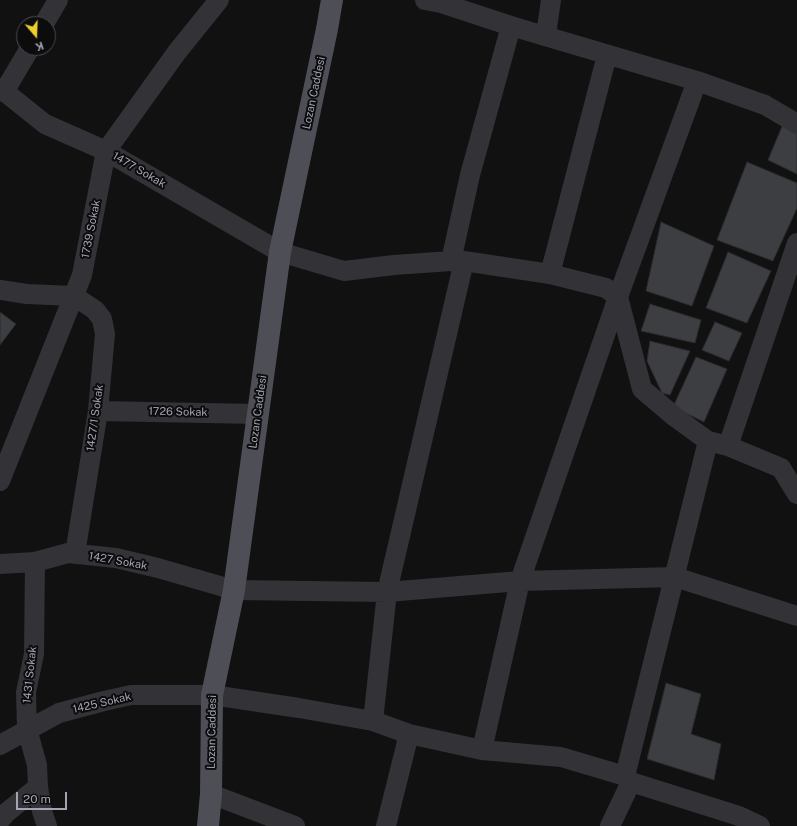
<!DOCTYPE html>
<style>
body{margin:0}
#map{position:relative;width:797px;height:826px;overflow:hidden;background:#111112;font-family:"Public Sans",sans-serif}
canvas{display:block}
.north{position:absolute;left:16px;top:16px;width:40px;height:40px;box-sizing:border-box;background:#0c0c0d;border:1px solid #48494f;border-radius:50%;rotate:161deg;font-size:11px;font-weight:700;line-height:16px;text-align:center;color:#a2a4b3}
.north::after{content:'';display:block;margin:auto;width:14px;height:18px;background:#efcf2c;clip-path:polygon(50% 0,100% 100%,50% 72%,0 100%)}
.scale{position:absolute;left:16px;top:792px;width:51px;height:18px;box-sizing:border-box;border:2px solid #a2a4b3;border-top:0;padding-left:5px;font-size:12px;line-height:14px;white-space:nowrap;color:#a2a4b3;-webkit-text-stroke:3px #0c0c0d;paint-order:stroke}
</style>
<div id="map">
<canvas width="797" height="826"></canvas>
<div class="north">K</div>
<div class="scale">20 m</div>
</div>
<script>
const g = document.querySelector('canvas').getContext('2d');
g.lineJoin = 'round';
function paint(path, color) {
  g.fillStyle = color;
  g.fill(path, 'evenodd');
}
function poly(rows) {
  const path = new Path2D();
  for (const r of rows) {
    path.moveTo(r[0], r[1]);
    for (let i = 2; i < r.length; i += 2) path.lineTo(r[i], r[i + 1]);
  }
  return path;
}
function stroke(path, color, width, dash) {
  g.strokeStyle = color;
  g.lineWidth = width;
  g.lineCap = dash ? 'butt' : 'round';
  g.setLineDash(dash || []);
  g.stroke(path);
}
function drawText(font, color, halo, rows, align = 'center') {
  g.font = font + ' "Public Sans",sans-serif';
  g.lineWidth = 4;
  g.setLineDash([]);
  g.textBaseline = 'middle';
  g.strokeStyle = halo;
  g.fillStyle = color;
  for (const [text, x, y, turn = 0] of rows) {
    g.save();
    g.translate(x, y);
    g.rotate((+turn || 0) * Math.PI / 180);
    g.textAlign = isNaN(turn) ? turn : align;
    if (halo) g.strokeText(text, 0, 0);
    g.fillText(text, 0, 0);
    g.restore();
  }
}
const building = poly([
 [783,124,797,130,797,174,768,160,783,124],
 [747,162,797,183,797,208,773,261,717,240,747,162],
 [661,222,714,246,692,306,646,291,661,222],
 [728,252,771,271,747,323,706,308,728,252],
 [650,304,701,320,695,343,641,331,650,304],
 [0,312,16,324,0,345,0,312],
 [715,322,742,333,729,361,702,350,715,322],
 [650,341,690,351,670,395,662,393,647,361,650,341],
 [696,357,727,369,704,422,673,407,696,357],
 [666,683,701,694,691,734,721,744,714,780,647,759,666,683]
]);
const minor = poly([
 [425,0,441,3,511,26,697,81,765,105,797,124],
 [44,24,58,0],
 [546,35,551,0],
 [0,88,45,124,106,151,280,252,344,271,394,265,451,261,464,261,550,274,606,288,618,297,642,389,675,417,708,441,728,446,781,468,797,494],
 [4,92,30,48],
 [451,261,470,175,511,26],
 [550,274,607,55],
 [0,290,27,294,74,296,95,310,102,319,105,334,98,411,75,554],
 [98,411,258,414],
 [728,446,797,243],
 [0,481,82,275,106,151,177,52,219,0],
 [35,562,34,654,26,692,27,729,37,765,38,787,42,811,47,826],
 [0,564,35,562,68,553,116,558,158,568,234,590,387,592,520,581,675,577,797,616],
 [373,721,387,592,464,261],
 [0,745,59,713,104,701,131,695,212,695,299,708,373,721,409,734,482,750,561,757,625,776,631,782,739,816,760,826],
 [482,750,520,581,618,297,697,81],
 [625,776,708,441],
 [211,794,295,826],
 [0,820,6,813,38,787],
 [386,826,409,734],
 [610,826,631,782]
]);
const major = poly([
 [208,826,211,794,212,695,234,590,280,252,327,29,332,0]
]);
const streetNames = [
 ["Lozan Caddesi",314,93,-78],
 ["1477 Sokak",139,170,30],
 ["1739 Sokak",91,229,-79],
 ["1726 Sokak",178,412,1],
 ["Lozan Caddesi",258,412,-82],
 ["1427/1 Sokak",95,418,-82],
 ["1427 Sokak",118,561,10],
 ["1431 Sokak",30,675,-84],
 ["1425 Sokak",102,703,-13],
 ["Lozan Caddesi",212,732,-89]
];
paint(building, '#3d3e42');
stroke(building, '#2b2b2e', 1);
stroke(minor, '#323237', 20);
stroke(major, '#4e4e56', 22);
drawText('11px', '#a2a4b3', '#0c0c0d', streetNames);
</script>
